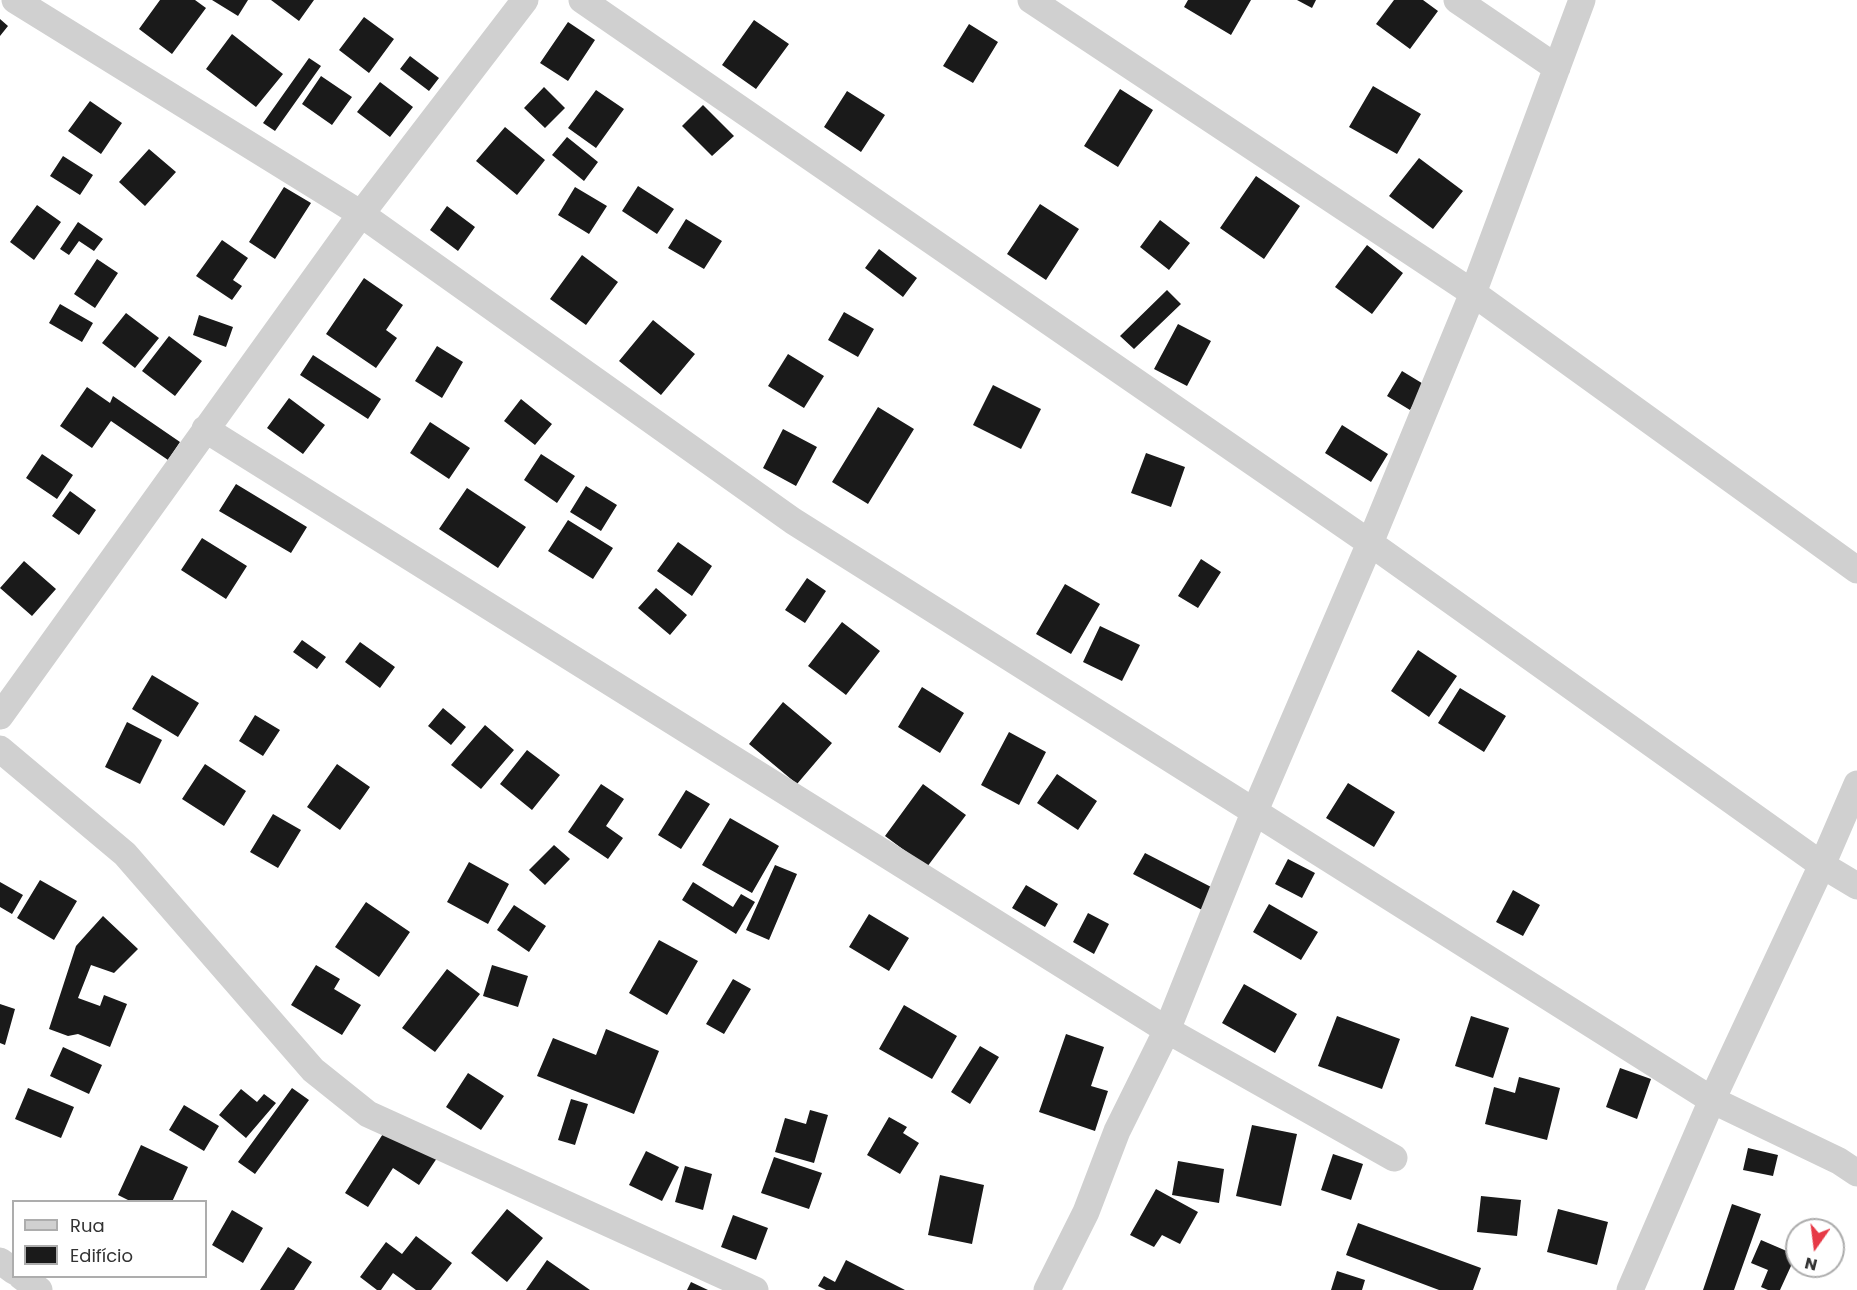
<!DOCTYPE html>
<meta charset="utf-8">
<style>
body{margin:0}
#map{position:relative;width:1857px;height:1290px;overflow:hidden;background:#fff;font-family:Poppins,sans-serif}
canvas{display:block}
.legend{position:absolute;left:12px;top:1200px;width:195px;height:78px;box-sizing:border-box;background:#fff;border:2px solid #adadad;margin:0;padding:8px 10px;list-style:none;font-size:18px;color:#333}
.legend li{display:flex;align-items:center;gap:12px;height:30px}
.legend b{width:30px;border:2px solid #adadad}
.north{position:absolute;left:1785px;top:1218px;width:60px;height:60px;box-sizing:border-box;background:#fff;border:2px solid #adadad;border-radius:50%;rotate:194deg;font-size:16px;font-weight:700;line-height:24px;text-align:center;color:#333}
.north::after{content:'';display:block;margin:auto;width:21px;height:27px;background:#e63946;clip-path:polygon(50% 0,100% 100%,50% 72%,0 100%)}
</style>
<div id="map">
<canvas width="1857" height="1290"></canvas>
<ul class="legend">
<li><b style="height:8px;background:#d0d0d0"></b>Rua</li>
<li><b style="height:16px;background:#1a1a1a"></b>Edifício</li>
</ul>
<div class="north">N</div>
</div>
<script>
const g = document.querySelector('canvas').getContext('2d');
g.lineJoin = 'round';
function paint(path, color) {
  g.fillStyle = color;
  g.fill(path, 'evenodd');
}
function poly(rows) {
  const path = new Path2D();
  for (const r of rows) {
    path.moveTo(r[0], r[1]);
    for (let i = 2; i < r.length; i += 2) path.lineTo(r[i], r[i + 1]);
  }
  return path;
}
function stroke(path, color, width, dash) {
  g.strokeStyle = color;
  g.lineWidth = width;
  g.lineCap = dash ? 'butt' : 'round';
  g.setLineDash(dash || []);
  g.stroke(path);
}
const building = poly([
 [160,0,195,0,206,8,172,54,139,29],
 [212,0,248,0,238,16],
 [271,0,314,0,299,21],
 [1188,0,1251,0,1231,35,1184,7],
 [1297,0,1316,0,1312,8],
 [1394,0,1423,0,1438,11,1410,49,1376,24],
 [364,17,394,39,369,73,339,50],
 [0,19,8,26,0,36],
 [754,20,789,44,756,89,722,65],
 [568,22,595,40,568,81,540,63],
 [969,24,998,42,973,83,943,66],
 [232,34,283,74,256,107,206,69],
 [410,56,439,78,429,91,400,69],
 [309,58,321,66,275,131,263,123],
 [321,76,352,97,332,125,302,104],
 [380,82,413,107,390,137,357,112],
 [1373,86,1421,114,1397,154,1349,127],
 [544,87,565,108,545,128,524,108],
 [1120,89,1153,110,1118,167,1084,146],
 [596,90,624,109,596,148,568,128],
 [847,91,885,115,861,152,824,127],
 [90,101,122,123,101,154,68,131],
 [703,105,734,136,712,156,682,126],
 [505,127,545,160,517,195,476,161],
 [567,137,598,162,584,181,552,155],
 [149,149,176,172,145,206,119,182],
 [63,156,93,175,80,195,50,176],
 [1419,158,1463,191,1433,229,1389,196],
 [1256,176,1300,206,1264,259,1220,228],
 [638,186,674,209,657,234,622,211],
 [284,187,311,203,275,259,249,242],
 [575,187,607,206,589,234,558,215],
 [1040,204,1079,229,1046,280,1007,254],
 [37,205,61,222,34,260,10,242],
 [447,206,475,227,458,251,430,230],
 [686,219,722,241,704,269,668,248],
 [1160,220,1190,243,1169,270,1140,247],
 [78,222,103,239,94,251,79,241,69,255,60,249],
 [222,240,248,258,233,280,242,286,232,300,196,276],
 [1367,245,1403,273,1372,314,1335,287],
 [879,249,917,278,903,297,865,268],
 [582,255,618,282,586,325,550,299],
 [97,259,118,273,95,308,74,294],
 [364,278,403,305,386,330,397,338,376,368,326,334],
 [1167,290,1181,304,1134,349,1120,336],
 [60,304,93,323,82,342,49,323],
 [844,312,874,329,858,357,828,340],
 [126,313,159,338,135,368,102,343],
 [199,315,233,327,226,347,193,335],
 [653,320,695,354,661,395,619,361],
 [1178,324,1211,341,1187,386,1154,369],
 [169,336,202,361,175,396,142,371],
 [437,346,463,362,442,398,415,381],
 [788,354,824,376,804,408,768,386],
 [313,355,381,399,368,419,300,375],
 [1402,371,1425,385,1410,410,1387,396],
 [993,385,1041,409,1021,449,973,425],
 [87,387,110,403,113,396,180,442,168,460,111,421,92,448,60,426],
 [289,398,325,425,303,454,267,428],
 [521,399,552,424,535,445,504,421],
 [878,407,914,429,868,504,832,482],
 [430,422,470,448,449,479,410,453],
 [1342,425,1388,454,1371,482,1325,453],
 [783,429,817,447,796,486,763,468],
 [1146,453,1185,467,1171,507,1131,493],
 [42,454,73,475,57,499,26,478],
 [541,454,575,476,557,503,524,480],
 [236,484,307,527,291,553,219,511],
 [586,486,617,505,601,531,570,512],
 [467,488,526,527,498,568,439,529],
 [70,491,96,510,79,535,52,516],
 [568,520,613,548,593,579,548,551],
 [202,538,247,566,226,599,181,570],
 [678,542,712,566,692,596,657,571],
 [1201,559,1221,572,1198,608,1178,596],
 [24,561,56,589,32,616,0,588],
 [807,578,826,591,805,623,785,610],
 [1065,584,1100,604,1071,654,1036,634],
 [656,588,687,615,670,635,638,608],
 [842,622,880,651,846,695,808,666],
 [1100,626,1140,645,1122,681,1083,662],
 [302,640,326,657,317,669,293,652],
 [360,642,395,667,380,688,345,662],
 [1418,650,1457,676,1429,717,1391,691],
 [152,675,199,703,178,737,132,709],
 [922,687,964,713,940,753,898,727],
 [1460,688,1506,716,1484,752,1438,723],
 [783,702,832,743,797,784,749,744],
 [443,708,466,727,451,745,428,726],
 [255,715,280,730,263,756,239,741],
 [127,722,162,740,140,784,105,767],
 [485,725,514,750,481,789,451,765],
 [1009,732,1046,752,1019,805,981,785],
 [527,750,560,775,532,810,500,784],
 [205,764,246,791,224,826,182,799],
 [337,764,370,787,340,830,307,807],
 [1057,774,1097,801,1078,830,1037,803],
 [1348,783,1395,812,1374,847,1326,818],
 [601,784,624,799,606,826,623,838,608,859,568,832],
 [923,784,966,815,927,867,885,836],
 [686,790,710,804,681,849,658,835],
 [273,814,301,830,278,868,250,852],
 [730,818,779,846,752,893,702,865],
 [554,845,570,859,545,885,529,870],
 [1145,853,1215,889,1204,911,1133,874],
 [1288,859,1315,873,1302,898,1275,884],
 [469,862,509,884,488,924,447,902],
 [775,865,797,874,769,940,746,930],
 [40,880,77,901,54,940,17,918],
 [0,882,23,895,12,914,0,907],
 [693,882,733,907,741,894,755,902,736,934,682,900],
 [1026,885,1058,904,1045,927,1012,908],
 [1513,890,1540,905,1523,936,1496,922],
 [366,902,410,932,379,977,335,947],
 [1269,904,1318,932,1301,960,1253,932],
 [514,905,546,926,529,952,497,930],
 [1088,913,1109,924,1094,954,1073,942],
 [869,914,909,938,889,971,849,947],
 [103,916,138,949,114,973,91,965,78,998,100,1006,104,995,127,1004,110,1047,78,1034,68,1036,49,1029,76,946],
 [659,940,698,961,667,1015,629,993],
 [316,965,340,979,334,989,361,1005,342,1035,291,1005],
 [492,965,528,976,518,1007,483,996],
 [447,969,480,994,435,1052,402,1028],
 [733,979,751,989,724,1034,706,1024],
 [1244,984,1297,1014,1275,1053,1222,1023],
 [0,1004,15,1009,5,1045,0,1043],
 [904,1005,957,1036,932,1079,879,1049],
 [1337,1016,1400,1039,1382,1089,1318,1066],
 [1471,1016,1509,1028,1493,1078,1455,1066],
 [606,1029,659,1051,634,1114,537,1076,553,1038,596,1055],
 [1066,1034,1104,1047,1091,1086,1108,1091,1095,1131,1039,1112],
 [980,1046,999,1057,970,1104,951,1092],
 [63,1047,102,1065,89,1094,50,1076],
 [1620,1068,1651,1079,1637,1119,1606,1107],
 [468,1073,504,1096,481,1130,446,1107],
 [1519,1077,1560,1088,1547,1140,1485,1124,1494,1087,1515,1093],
 [28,1088,74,1107,61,1138,15,1119],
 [292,1088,309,1100,255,1174,238,1162],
 [241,1089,257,1102,264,1094,276,1103,246,1138,219,1115],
 [571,1099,588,1104,575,1145,558,1140],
 [184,1105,219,1126,204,1151,169,1130],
 [810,1110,828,1115,814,1163,775,1152,785,1118,806,1124],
 [889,1117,907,1127,903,1133,919,1143,900,1174,867,1155],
 [1252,1125,1297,1134,1281,1206,1236,1196],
 [388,1126,437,1158,419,1185,393,1168,368,1207,345,1193],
 [141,1145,188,1167,172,1202,132,1202,118,1195],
 [1748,1148,1778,1155,1773,1176,1743,1170],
 [646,1151,679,1167,662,1201,629,1185],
 [1333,1154,1363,1164,1351,1200,1321,1190],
 [774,1157,822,1173,809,1209,761,1193],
 [1178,1161,1224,1169,1219,1203,1172,1195],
 [685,1166,712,1174,703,1210,675,1202],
 [940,1175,984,1185,972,1244,928,1235],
 [1156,1189,1198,1212,1180,1244,1162,1235,1154,1247,1130,1235],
 [1481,1196,1521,1200,1517,1236,1477,1232],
 [1732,1204,1761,1214,1734,1290,1703,1290],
 [507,1209,543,1238,507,1282,471,1253],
 [1558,1209,1608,1222,1597,1265,1547,1252],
 [232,1210,263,1228,243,1263,212,1245],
 [733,1215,768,1228,756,1260,721,1247],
 [1358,1223,1481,1268,1473,1290,1439,1290,1346,1255],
 [416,1236,452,1263,431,1290,416,1290,393,1273,381,1290,377,1290,360,1277,386,1242,402,1254],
 [1761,1240,1796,1255,1780,1290,1768,1290,1761,1287,1768,1270,1751,1263],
 [288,1247,312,1262,294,1290,260,1290],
 [547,1260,590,1290,526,1290],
 [846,1260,905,1290,826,1290,818,1286,824,1276,835,1282],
 [1337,1271,1365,1280,1362,1290,1331,1290],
 [691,1282,708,1290,687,1290]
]);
const minor = poly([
 [15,0,361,214,793,521,1712,1100,1839,1161,1857,1173],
 [582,0,1370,543,1822,865,1857,886],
 [1031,0,1473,293,1857,570],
 [1457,0,1557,68],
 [205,429,1167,1030,1394,1158],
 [0,716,361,214,525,0],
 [0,749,125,854,313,1070,368,1114,755,1290],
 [0,1261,14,1271],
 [21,1276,39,1290],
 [1047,1290,1086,1212,1117,1131,1167,1030,1254,813,1370,543,1473,293,1582,0],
 [1630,1290,1712,1100,1822,865,1857,784]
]);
paint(building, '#1a1a1a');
stroke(minor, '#d0d0d0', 27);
</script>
